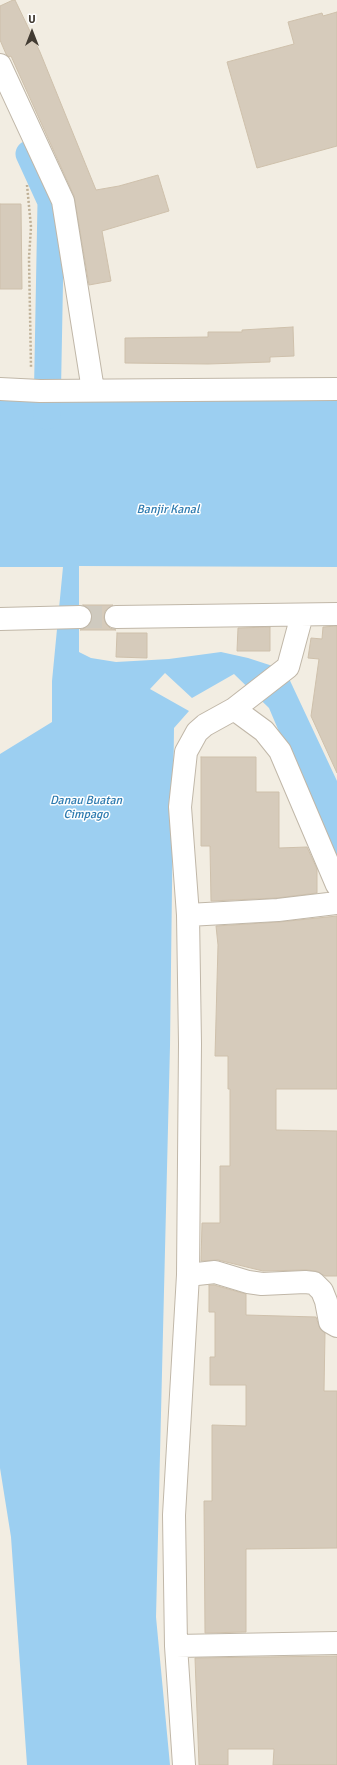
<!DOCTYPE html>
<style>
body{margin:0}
#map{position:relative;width:337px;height:1765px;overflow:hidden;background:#f2ede2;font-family:Signika,sans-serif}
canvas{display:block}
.north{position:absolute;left:12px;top:12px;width:40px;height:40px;-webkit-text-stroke:3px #fff;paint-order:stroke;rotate:0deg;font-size:11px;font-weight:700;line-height:16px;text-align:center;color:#433c33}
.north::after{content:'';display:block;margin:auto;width:14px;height:18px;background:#433c33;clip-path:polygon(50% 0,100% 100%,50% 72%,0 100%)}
</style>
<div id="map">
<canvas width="337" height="1765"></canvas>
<div class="north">U</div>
</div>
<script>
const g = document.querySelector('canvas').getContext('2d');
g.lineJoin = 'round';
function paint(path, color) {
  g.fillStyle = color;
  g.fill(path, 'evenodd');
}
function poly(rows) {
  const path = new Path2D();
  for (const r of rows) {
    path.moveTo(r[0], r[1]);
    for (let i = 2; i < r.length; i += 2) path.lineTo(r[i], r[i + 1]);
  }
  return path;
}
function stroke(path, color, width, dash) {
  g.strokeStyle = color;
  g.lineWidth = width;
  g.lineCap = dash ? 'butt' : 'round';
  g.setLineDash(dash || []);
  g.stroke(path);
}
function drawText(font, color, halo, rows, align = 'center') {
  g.font = font + ' Signika,sans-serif';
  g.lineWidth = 3;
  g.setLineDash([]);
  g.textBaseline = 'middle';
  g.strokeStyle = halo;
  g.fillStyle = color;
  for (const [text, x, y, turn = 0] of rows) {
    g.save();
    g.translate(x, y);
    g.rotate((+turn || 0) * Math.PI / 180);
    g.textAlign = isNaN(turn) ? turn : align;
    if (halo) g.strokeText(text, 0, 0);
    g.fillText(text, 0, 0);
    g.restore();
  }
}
const water = poly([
 [0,396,337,397,337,567,79,566,79,652,91,658,116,662,169,659,221,652,248,658,285,670,337,781,337,869,269,708,234,674,192,698,165,673,150,689,189,711,174,728,170,1046,156,1617,170,1765,27,1765,11,1537,0,1468,0,754,52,722,52,681,63,567,0,567]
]);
const canal = poly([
 [29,154,51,202,47,416]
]);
const building = poly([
 [13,0,15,0,40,52,96,190,119,186,158,175,169,211,102,231,111,281,89,285,74,196,11,56,9,57,6,54,0,40,0,6,13,0],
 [337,12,337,146,257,168,227,62,294,44,288,22,322,13,323,16,337,12],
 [0,204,21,204,22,289,0,289,0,204],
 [293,327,294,356,270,357,270,362,208,364,125,363,125,338,208,337,208,332,242,332,242,330,293,327],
 [83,605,113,605,105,611,104,618,106,624,110,628,116,630,80,630,87,627,91,623,92,617,90,610,83,605],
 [337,626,337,773,311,716,319,659,308,658,311,638,322,639,323,627,337,626],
 [270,627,270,651,237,651,238,628,270,627],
 [117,633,147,633,147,658,116,657,117,633],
 [201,757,256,757,256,792,279,792,279,848,307,847,317,869,317,893,277,898,211,901,210,846,201,846,201,757],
 [337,916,337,1089,276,1089,276,1130,337,1131,337,1276,325,1276,316,1271,306,1270,263,1271,218,1260,201,1261,202,1223,220,1223,220,1166,230,1166,230,1089,228,1089,228,1056,215,1056,218,945,216,926,279,922,337,916],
 [209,1285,214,1285,246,1294,246,1315,316,1317,320,1329,325,1333,324,1391,337,1391,337,1548,246,1549,246,1632,205,1633,204,1501,212,1501,212,1425,246,1426,246,1385,210,1385,210,1357,215,1357,215,1312,209,1312,209,1285],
 [337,1656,337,1765,273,1765,274,1749,228,1749,228,1765,199,1765,195,1658,337,1656]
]);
const minorTunnel = poly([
 [80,617,116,617]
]);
const path = poly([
 [27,185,31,227,29,258,31,367]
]);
const minor = poly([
 [0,65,63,201,93,390],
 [0,389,40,391,337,389],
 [116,617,337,614],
 [0,619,80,617],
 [234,709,264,731,280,751,337,885],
 [188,915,278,910,337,903],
 [188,1275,215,1272,248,1282,262,1284,305,1282,314,1283,322,1291,326,1301,330,1322,337,1326],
 [176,1646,337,1643],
 [184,1765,176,1646,174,1515,188,1275,190,1044,188,915,180,807,186,752,197,732,205,725,234,709,288,667,302,615]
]);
const waterNames = [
 ["Banjir Kanal",168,510],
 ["Danau Buatan",86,801],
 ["Cimpago",86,815]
];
paint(water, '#9ccff1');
stroke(canal, '#9ccff1', 27);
paint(building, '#d6cbbb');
stroke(building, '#cec0ab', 1);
stroke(minorTunnel, '#cfcabf', 22, [22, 11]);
stroke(minor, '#c0b7a8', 24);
stroke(path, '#bfb096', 2.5, [2, 2]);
stroke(minor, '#fff', 22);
drawText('italic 12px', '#2c7aaf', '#fff', waterNames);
</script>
